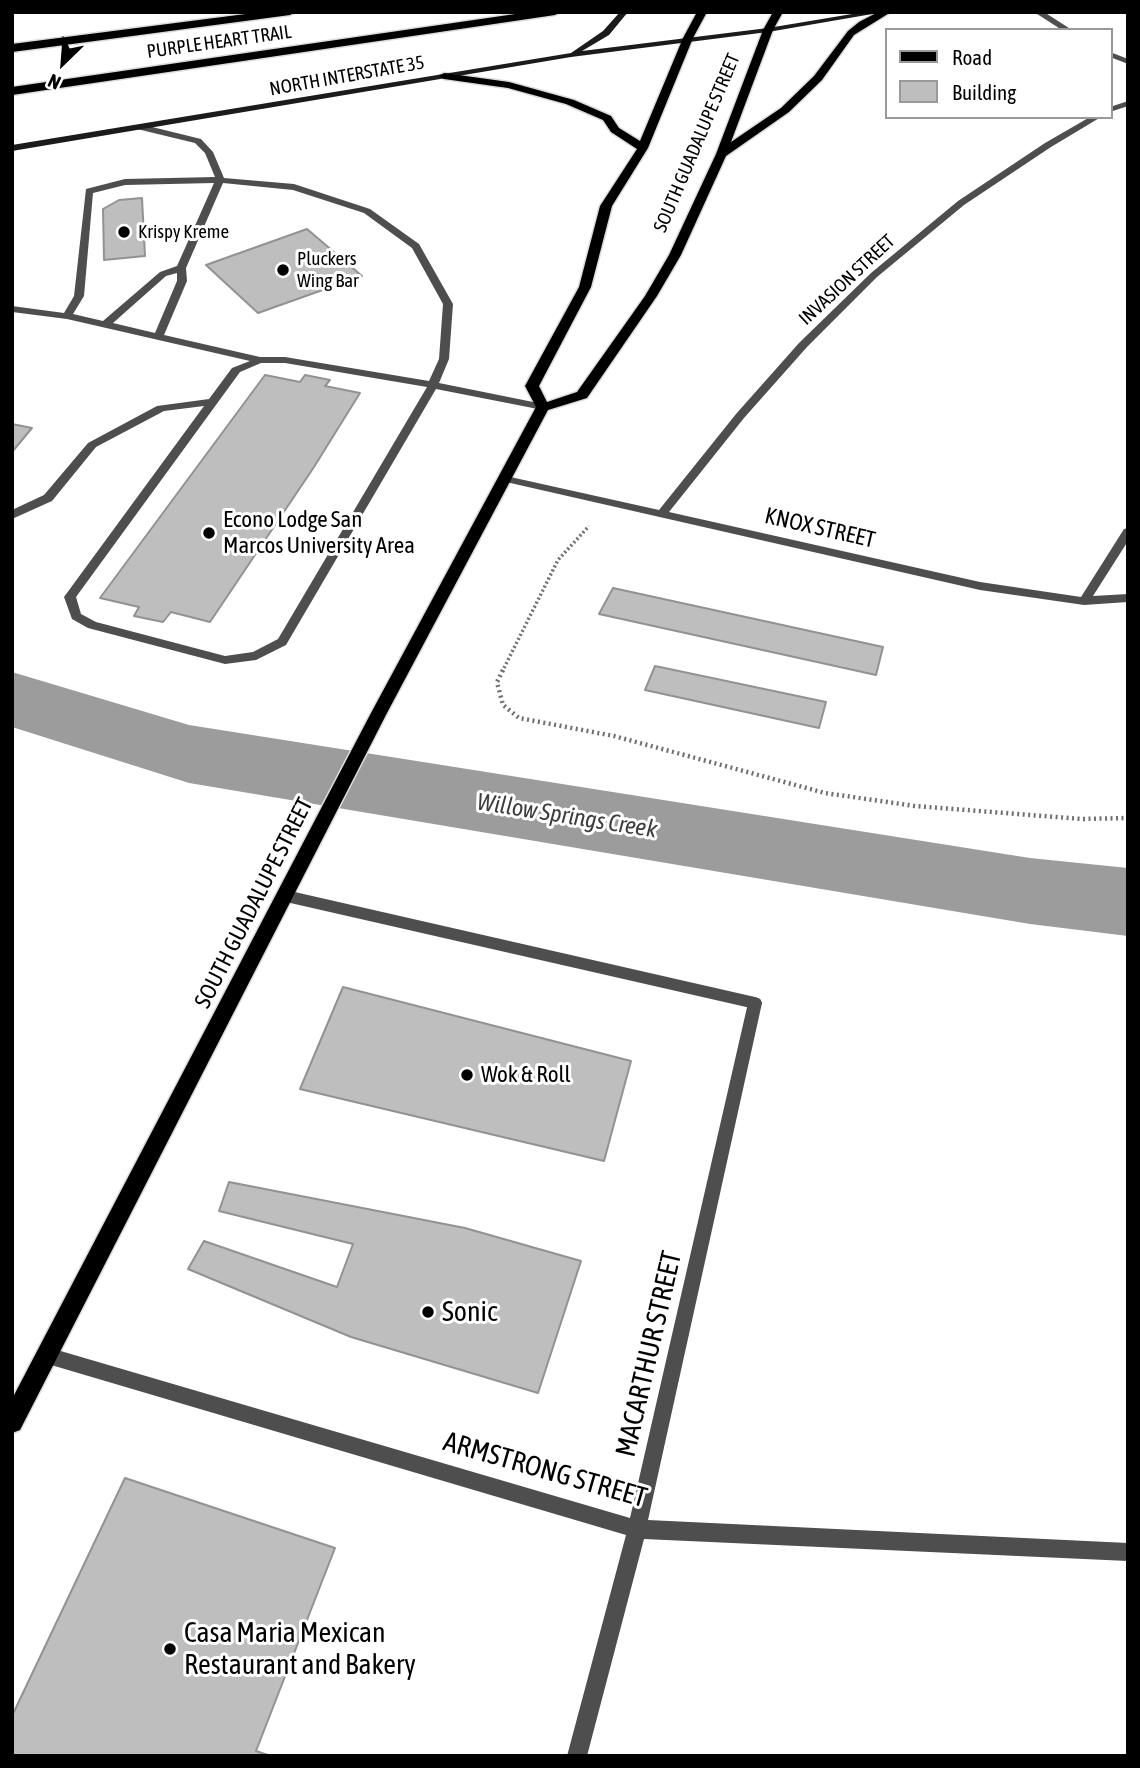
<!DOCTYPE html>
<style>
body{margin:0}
#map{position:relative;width:1140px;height:1768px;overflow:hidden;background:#fff;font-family:"Asap Condensed",sans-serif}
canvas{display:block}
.frame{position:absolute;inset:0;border:14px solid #000;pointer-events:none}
.legend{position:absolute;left:885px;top:28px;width:228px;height:91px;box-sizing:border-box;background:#fff;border:2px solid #999;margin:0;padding:9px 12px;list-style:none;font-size:21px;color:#000}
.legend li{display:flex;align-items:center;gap:14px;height:35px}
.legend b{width:35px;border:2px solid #999}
.north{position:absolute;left:28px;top:28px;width:70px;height:70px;-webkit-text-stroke:5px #fff;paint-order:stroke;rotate:205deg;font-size:19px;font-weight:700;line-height:28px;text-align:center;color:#000}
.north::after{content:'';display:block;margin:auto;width:24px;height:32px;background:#000;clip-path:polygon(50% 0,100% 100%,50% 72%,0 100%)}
</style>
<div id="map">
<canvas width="1140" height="1768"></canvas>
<div class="frame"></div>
<ul class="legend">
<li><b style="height:9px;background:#000"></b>Road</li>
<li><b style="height:19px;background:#bebebe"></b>Building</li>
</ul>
<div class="north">N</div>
</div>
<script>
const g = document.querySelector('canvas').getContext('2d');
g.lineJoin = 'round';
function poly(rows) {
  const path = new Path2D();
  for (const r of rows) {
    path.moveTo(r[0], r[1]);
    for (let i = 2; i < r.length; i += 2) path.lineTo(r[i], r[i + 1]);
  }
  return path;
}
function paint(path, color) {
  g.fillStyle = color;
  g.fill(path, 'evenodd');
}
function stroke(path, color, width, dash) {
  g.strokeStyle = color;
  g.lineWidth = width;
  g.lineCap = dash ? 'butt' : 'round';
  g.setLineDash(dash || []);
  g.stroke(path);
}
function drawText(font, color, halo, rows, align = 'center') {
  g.font = font + ' "Asap Condensed",sans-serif';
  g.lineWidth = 6;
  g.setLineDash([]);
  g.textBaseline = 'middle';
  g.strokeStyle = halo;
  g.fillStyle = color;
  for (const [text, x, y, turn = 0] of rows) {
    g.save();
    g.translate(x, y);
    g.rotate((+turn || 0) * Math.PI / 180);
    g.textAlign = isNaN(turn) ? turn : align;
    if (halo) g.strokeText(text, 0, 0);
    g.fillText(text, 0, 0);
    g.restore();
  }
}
const river = poly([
 [12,672,189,725,1030,858,1128,868,1128,936,1030,924,189,783,12,727,12,672]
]);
const building = poly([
 [142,198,145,256,104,260,103,209,119,200,142,198],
 [307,229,362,276,258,313,206,265,307,229],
 [265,375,300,382,305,375,330,380,325,386,360,393,314,467,210,622,171,612,163,622,134,616,139,607,100,598,265,375],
 [12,424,32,428,12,452,12,424],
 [613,588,883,647,876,675,599,614,613,588],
 [655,666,826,702,819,728,645,690,655,666],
 [343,987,631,1061,604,1161,300,1089,343,987],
 [229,1182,465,1228,581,1261,538,1393,351,1337,188,1269,204,1241,337,1287,353,1244,219,1211,229,1182],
 [125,1478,335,1548,256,1751,271,1756,12,1756,12,1716,125,1478]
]);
const pathFar1 = poly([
 [502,672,558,560,589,526]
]);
const path = poly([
 [503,670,497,682,503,705,519,718,614,736,825,793,915,806,1082,819,1128,818]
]);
const lane = poly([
 [140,124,201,139,213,152,224,178,294,184,370,209,419,244,453,304,449,359,439,383,543,404,548,407,543,410,436,389,286,645,256,660,225,664,88,628,72,619,64,597,204,406,164,411,96,447,52,501,12,519,12,510,44,495,88,443,157,406,209,399,232,368,250,361,67,319,12,312,12,306,64,313,74,296,86,189,125,179,215,177,205,153,195,143,137,129,136,127,140,124],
 [214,183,177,266,160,272,103,321,73,314,84,296,93,193,125,185,214,183],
 [223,183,293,190,364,213,412,248,443,304,439,359,429,381,285,357,260,357,164,335,187,281,186,268,223,183],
 [177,273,177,281,155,333,113,323,166,276,177,273],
 [261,363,285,363,427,387,278,639,253,652,225,656,96,622,81,614,76,597,240,372,261,363],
 [286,890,755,997,760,999,762,1003,760,1007,755,1009,286,902,281,900,279,896,281,892,286,890]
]);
const street = poly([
 [1034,12,1044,12,1072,30,1062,30,1034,12],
 [1110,52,1128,59,1128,64,1110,57,1110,52],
 [1128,101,1128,106,1110,112,1110,107,1128,101],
 [1090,117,1101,117,1051,147,964,205,877,277,807,347,744,418,669,512,980,582,1081,597,1124,529,1128,528,1128,541,1093,596,1128,594,1128,602,1084,605,980,590,506,482,500,479,506,476,659,510,736,414,799,343,871,273,958,201,1045,143,1090,117],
 [755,997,760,999,762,1003,648,1520,1128,1543,1128,1561,644,1539,587,1756,567,1756,626,1535,41,1362,38,1356,41,1350,47,1347,630,1518,748,1003,750,999,755,997]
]);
const secondary = poly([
 [620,12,628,12,609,35,582,51,768,28,864,12,884,12,768,32,571,57,12,151,12,145,571,53,603,31,620,12]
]);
const primary = poly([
 [697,12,707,12,693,38,648,148,612,206,591,287,539,386,547,402,577,392,645,296,669,255,716,154,763,30,773,12,783,12,773,30,731,142,781,108,814,76,848,31,859,22,878,12,891,12,854,35,822,80,789,112,726,156,681,255,657,296,587,398,548,410,387,713,20,1430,12,1433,12,1399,371,713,536,407,525,386,579,287,600,206,637,149,611,132,603,120,566,104,508,88,444,79,439,76,444,73,509,82,574,100,611,116,619,128,640,141,683,38,697,12]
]);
const highway = poly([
 [261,12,296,12,290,15,12,52,12,44,261,12],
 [529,12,561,12,555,15,12,95,12,87,529,12]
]);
const markers = [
 [124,232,7,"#000"],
 [283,270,7,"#000"],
 [209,533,7,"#000"],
 [467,1075,7,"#000"],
 [428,1312,7,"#000"],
 [170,1649,7,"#000"]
];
const farStreetnames = [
 ["PURPLE HEART TRAIL",219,42,-8],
 ["NORTH INTERSTATE 35",347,76,-10],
 ["SOUTH GUADALUPE STREET",697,143,-67],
 ["INVASION STREET",847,280,-43]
];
const farPoinames = [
 ["Krispy Kreme",138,232],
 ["Pluckers",297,259],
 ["Wing Bar",297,281]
];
const poiNames = [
 ["Econo Lodge San",223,520],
 ["Marcos University Area",223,546],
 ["Wok & Roll",481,1075]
];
const streetNames = [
 ["KNOX STREET",820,528,13],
 ["SOUTH GUADALUPE STREET",254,903,-63]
];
const waterNames = [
 ["Willow Springs Creek",567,816,9]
];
const nearPoinames = [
 ["Sonic",442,1312],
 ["Casa Maria Mexican",184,1633],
 ["Restaurant and Bakery",184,1665]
];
const nearStreetnames = [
 ["MACARTHUR STREET",649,1354,-77],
 ["ARMSTRONG STREET",545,1470,16]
];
paint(river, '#9c9c9c');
paint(building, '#bebebe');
stroke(building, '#929292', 2);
stroke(primary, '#dbdbdb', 3);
stroke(highway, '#dbdbdb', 3);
stroke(pathFar1, '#707070', 3.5, [2, 2.5]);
stroke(path, '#707070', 4.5, [2, 3.5]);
paint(lane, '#4e4e4e');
paint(street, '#4e4e4e');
paint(secondary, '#1b1b1b');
paint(primary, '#000');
paint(highway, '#000');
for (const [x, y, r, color] of markers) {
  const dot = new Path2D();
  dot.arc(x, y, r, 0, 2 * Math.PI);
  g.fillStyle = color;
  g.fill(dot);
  stroke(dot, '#fff', 2.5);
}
drawText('19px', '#000', '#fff', farStreetnames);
drawText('19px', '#000', '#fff', farPoinames, 'left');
drawText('23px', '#000', '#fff', poiNames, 'left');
drawText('23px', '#000', '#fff', streetNames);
drawText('italic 24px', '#3d3d3d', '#fff', waterNames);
drawText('28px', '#000', '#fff', nearPoinames, 'left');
drawText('28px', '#000', '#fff', nearStreetnames);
</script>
